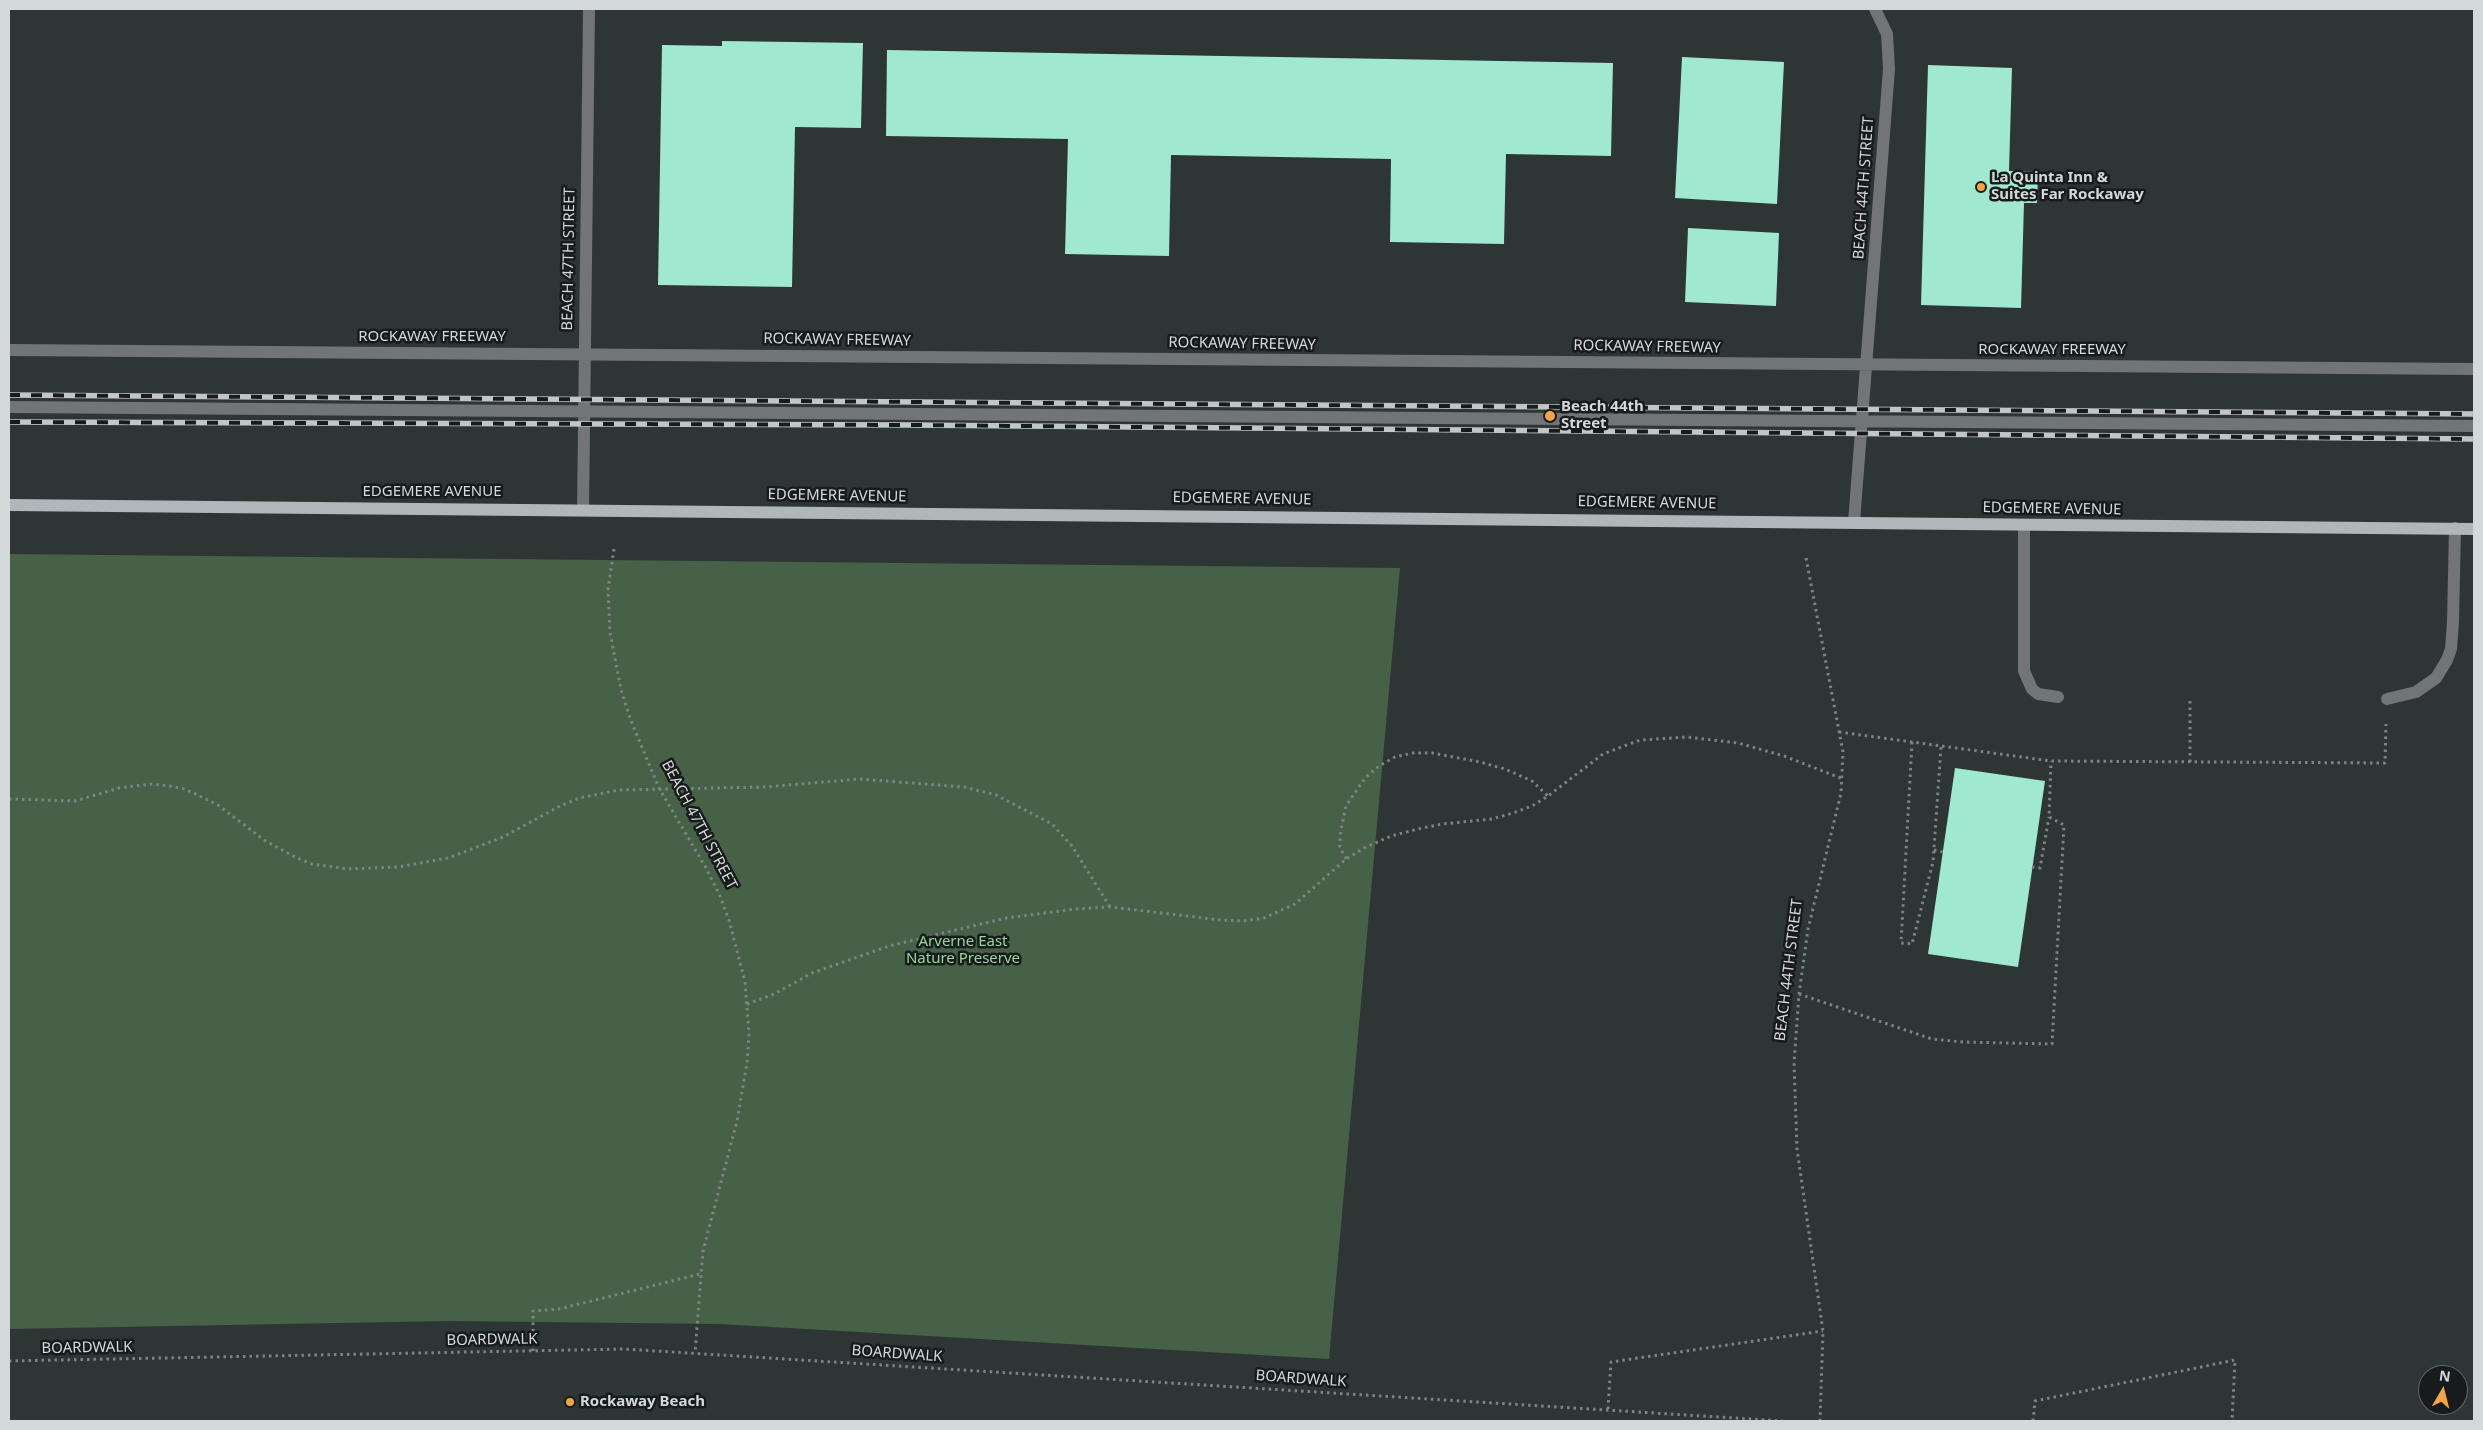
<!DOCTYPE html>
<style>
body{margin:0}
#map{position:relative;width:2483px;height:1430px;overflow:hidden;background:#2d3535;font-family:"Noto Sans",sans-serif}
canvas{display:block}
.frame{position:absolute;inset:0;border:10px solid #d3d8d8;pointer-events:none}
.north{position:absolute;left:2418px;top:1365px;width:50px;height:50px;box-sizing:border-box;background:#181b1b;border:1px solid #636767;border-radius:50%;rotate:8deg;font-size:14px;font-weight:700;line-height:20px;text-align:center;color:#d3d8d8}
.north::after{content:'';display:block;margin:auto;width:18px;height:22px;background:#f2a542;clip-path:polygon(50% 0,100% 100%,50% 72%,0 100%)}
</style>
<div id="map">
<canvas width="2483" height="1430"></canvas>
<div class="frame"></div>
<div class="north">N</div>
</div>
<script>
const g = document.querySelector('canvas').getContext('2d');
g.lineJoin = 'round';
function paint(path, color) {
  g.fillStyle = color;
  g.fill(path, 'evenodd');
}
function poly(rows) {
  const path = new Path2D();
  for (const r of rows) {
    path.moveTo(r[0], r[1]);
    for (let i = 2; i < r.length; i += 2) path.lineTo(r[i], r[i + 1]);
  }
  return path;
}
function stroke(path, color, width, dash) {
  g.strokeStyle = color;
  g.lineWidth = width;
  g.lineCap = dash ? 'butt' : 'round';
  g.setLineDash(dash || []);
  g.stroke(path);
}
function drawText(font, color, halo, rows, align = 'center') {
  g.font = font + ' "Noto Sans",sans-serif';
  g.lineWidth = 5;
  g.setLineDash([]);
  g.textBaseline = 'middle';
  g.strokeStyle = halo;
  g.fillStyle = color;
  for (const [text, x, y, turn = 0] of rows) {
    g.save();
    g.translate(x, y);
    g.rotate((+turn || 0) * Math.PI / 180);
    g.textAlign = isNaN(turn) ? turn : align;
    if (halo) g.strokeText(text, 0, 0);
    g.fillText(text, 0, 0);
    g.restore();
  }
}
const green = poly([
 [9,554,1400,568,1329,1359,719,1324,449,1321,9,1329]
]);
const building = poly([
 [722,41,863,43,861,128,795,127,792,287,658,285,662,45,722,46],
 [887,50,1613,63,1611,156,1506,154,1504,244,1390,242,1391,159,1171,155,1169,256,1065,254,1068,139,886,136],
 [1682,57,1784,62,1777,204,1675,198],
 [1928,65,2012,68,2009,171,2038,172,2037,203,2024,203,2021,308,1921,305],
 [1688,228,1779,233,1776,306,1685,302],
 [1955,768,2045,781,2018,967,1928,954]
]);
const path = poly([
 [614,549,608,589,610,632,621,690,631,721,659,788,706,868,720,896,729,920,745,982,749,1034,747,1063,737,1121,703,1251,695,1353],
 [1806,558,1843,752,1841,793,1808,929,1799,994,1794,1063,1797,1149,1823,1331,1820,1421],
 [1839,732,2051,761,2385,763,2386,724],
 [1912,742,1901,943,1912,944,1933,862,1941,747],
 [2190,762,2190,697],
 [9,799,75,801,119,788,151,784,169,786,185,789,218,805,264,840,295,857,312,864,348,869,398,867,448,858,503,837,560,806,579,798,619,790,765,787,860,779,964,787,996,795,1052,824,1072,846,1110,907],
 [1934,850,1943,852],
 [1346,859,1340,847,1340,835,1346,806,1365,778,1379,766,1395,757,1413,753,1432,753,1480,762,1505,769,1532,781,1548,796],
 [2032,867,2040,868,2049,817],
 [1799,994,1932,1039,1963,1042,2052,1044,2064,825,2049,817,2051,761],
 [747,1004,774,994,812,973,889,946,1006,918,1076,909,1110,907,1221,920,1244,921,1264,918,1295,904,1346,859,1366,847,1391,836,1418,829,1442,824,1492,819,1513,813,1532,806,1548,796,1603,754,1640,740,1687,737,1738,743,1784,756,1843,779],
 [533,1351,533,1311,559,1309,700,1274],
 [9,1361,624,1349,1783,1421],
 [1608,1409,1611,1362,1823,1331],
 [2033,1421,2035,1401,2235,1360,2232,1421]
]);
const minor = poly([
 [9,350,2474,369],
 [9,407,2474,426],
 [583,510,589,9],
 [1854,522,1889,69,1887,34,1875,9],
 [2024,526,2024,671,2032,689,2038,694,2058,697],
 [2387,699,2416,692,2436,678,2447,660,2451,649,2453,622,2455,528]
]);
const major = poly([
 [9,505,2474,529]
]);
const rail = poly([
 [9,395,2474,414],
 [9,422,910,425,2474,439]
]);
const markers = [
 [1981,187,5,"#f2a542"],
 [1550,416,6,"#f2a542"],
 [570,1402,5,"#f2a542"]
];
const poiNames = [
 ["La Quinta Inn &",1991,178],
 ["Suites Far Rockaway",1991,195],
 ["Beach 44th",1561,407],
 ["Street",1561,424],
 ["Rockaway Beach",580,1402]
];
const streetNames = [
 ["BEACH 44TH STREET",1864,188,-86],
 ["BEACH 47TH STREET",569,259,-89],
 ["ROCKAWAY FREEWAY",432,337],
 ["ROCKAWAY FREEWAY",837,340,1],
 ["ROCKAWAY FREEWAY",1242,344,1],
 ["ROCKAWAY FREEWAY",1647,347,1],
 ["ROCKAWAY FREEWAY",2052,350],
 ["EDGEMERE AVENUE",432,492],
 ["EDGEMERE AVENUE",837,496,1],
 ["EDGEMERE AVENUE",1242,499,1],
 ["EDGEMERE AVENUE",1647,503,1],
 ["EDGEMERE AVENUE",2052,509,1],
 ["BEACH 47TH STREET",699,825,62],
 ["BEACH 44TH STREET",1789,970,-83],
 ["BOARDWALK",492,1340,-1],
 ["BOARDWALK",87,1348,-1],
 ["BOARDWALK",897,1354,4],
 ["BOARDWALK",1301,1379,4]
];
const parkNames = [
 ["Arverne East",963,942],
 ["Nature Preserve",963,959]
];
paint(green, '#476048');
paint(building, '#a0e8d0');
stroke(path, '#7d8484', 3, [2.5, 4]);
stroke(minor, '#727576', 12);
stroke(major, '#b0b7ba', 12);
stroke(rail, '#c1c6c6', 5.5);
stroke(rail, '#181b1b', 4, [11]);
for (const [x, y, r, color] of markers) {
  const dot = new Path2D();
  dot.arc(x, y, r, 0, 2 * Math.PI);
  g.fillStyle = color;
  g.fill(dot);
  stroke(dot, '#181b1b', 2);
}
drawText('bold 15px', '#d3d8d8', '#181b1b', poiNames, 'left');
drawText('15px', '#d3d8d8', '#181b1b', streetNames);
drawText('15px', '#97d899', '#181b1b', parkNames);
</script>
